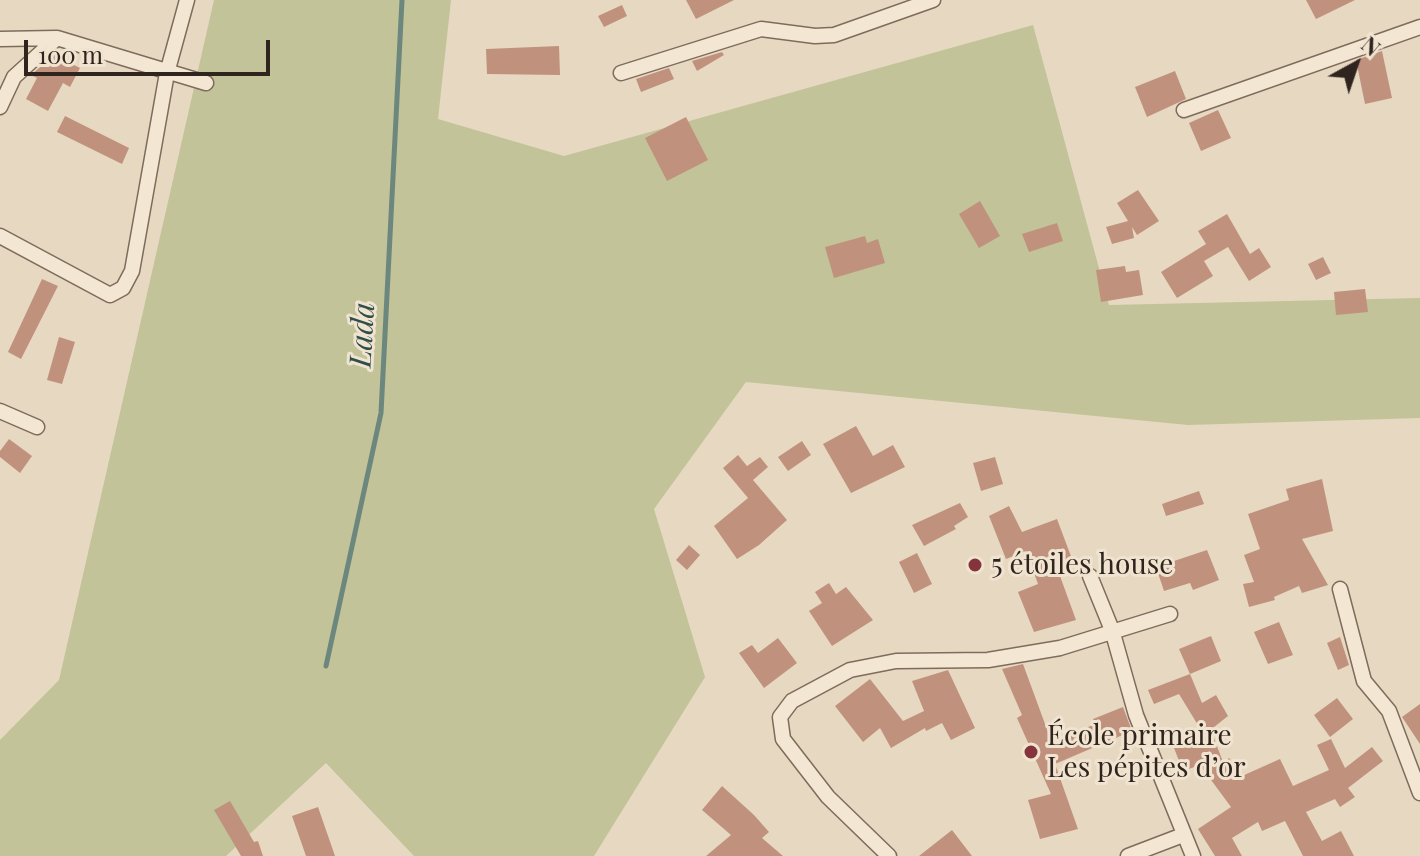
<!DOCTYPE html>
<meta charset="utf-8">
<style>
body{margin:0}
#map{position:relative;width:1420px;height:856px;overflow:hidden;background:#e7d8c2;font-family:"Playfair Display",serif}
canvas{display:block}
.north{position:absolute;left:1316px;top:24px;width:80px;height:80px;-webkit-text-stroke:6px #f0e4d0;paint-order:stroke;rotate:40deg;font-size:22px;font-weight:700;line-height:32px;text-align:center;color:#30251e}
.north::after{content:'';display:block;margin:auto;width:28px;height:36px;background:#30251e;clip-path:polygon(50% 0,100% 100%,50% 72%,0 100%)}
.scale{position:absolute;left:24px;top:40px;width:246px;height:36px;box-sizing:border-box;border:4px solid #30251e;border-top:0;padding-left:10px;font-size:24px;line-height:28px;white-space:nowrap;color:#30251e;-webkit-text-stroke:6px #f0e4d0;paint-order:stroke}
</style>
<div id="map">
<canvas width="1420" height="856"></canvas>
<div class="north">N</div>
<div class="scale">100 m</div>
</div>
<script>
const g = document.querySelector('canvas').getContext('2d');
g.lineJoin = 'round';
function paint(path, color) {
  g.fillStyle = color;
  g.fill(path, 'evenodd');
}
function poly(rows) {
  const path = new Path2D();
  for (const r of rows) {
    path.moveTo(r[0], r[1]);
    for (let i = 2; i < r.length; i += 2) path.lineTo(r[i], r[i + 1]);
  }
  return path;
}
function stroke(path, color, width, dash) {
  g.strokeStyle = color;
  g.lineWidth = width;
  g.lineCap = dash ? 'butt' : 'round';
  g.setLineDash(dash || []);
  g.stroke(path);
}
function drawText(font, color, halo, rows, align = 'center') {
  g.font = font + ' "Playfair Display",serif';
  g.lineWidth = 6;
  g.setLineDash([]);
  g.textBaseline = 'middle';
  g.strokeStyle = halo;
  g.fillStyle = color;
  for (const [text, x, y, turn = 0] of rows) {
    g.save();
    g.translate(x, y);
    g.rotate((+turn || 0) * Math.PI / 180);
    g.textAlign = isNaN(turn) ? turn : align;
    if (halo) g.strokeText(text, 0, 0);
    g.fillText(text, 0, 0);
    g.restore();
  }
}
const green = poly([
 [214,0,451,0,438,119,564,156,1033,25,1109,305,1420,298,1420,418,1188,425,746,382,654,509,705,677,594,856,414,856,326,763,226,856,0,856,0,740,59,680]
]);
const stream = poly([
 [326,666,381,413,402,0]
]);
const building = poly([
 [686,0,734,0,696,19],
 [1306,0,1355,0,1316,19],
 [622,5,627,16,604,27,598,16],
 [559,46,560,75,487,74,486,49],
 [1382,51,1392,98,1365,104,1356,60],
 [722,52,724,55,697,71,692,61],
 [54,55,80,68,70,87,63,83,48,111,26,99,37,78,31,75],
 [669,68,674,79,641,92,636,79],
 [1175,71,1186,99,1147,117,1135,87],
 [1218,110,1231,138,1201,151,1189,123],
 [65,116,129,148,122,164,57,132],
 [686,117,708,160,667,181,645,138],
 [1138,190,1159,221,1137,235,1132,227,1134,238,1112,244,1106,227,1128,221,1117,203],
 [980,201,1000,236,979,248,959,214],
 [1227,214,1250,254,1259,248,1271,267,1249,281,1228,247,1204,261,1213,276,1177,298,1161,272,1206,244,1198,231],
 [1057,223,1063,241,1029,252,1022,234],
 [865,236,867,243,878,239,885,263,834,278,825,247],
 [1323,257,1331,273,1316,280,1308,264],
 [1125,266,1126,272,1139,270,1143,295,1101,302,1096,270],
 [42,279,58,286,21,359,8,352],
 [1365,289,1368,312,1336,315,1334,292],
 [59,337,75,342,62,384,47,380],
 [856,426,873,456,893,445,905,467,851,493,823,444],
 [9,439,32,456,20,473,0,457,0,451],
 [802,441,811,455,788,471,778,457],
 [738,455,747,466,760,457,768,467,753,480,787,520,759,545,737,559,714,526,748,498,723,468],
 [995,457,1003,484,981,491,973,463],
 [1322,479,1333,531,1302,539,1328,585,1302,593,1299,586,1274,597,1275,600,1249,607,1243,584,1254,582,1244,555,1260,549,1248,514,1289,500,1286,489],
 [1199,491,1204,504,1166,516,1162,504],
 [960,503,968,517,954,526,956,529,924,546,912,525],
 [1009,506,1022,532,1057,519,1072,559,1056,565,1076,620,1034,632,1018,592,1038,584,1026,551,1006,559,989,516],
 [689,545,700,555,687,570,676,560],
 [1207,550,1219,580,1193,590,1190,583,1164,591,1156,567],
 [917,553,932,584,914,593,899,562],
 [829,583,836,594,846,587,873,620,832,646,809,611,822,603,815,592],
 [1279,622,1293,655,1268,664,1254,632],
 [1211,636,1221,661,1190,674,1179,649],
 [1340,637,1349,665,1338,670,1327,643],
 [778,638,797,663,764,688,739,653,752,645,758,653],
 [1023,664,1052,743,1095,724,1093,719,1123,707,1132,731,1055,764,1078,829,1040,839,1028,800,1051,794,1017,718,1022,715,1002,669],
 [948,670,975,728,951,740,942,723,926,731,925,728,891,748,880,728,863,742,835,706,870,679,903,721,924,711,912,681],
 [1190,674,1202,703,1216,695,1228,716,1204,735,1179,694,1154,704,1148,690],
 [1337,698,1353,719,1330,737,1314,715],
 [1420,704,1420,744,1402,717],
 [1212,733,1223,762,1229,758,1242,776,1280,759,1293,786,1329,770,1317,745,1331,739,1345,768,1372,747,1383,761,1348,788,1355,797,1340,807,1335,799,1306,812,1322,841,1341,831,1354,856,1303,856,1285,821,1262,831,1258,822,1232,838,1242,856,1215,856,1198,829,1231,807,1200,765,1183,771,1174,748],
 [722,786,754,815,769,832,762,838,783,856,706,856,731,835,702,810],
 [230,801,254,842,258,841,263,856,241,856,214,810],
 [318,807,335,856,306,856,292,816],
 [952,830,972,856,919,856]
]);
const minor = poly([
 [0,39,57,38,206,83],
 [621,73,761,29,815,36,834,35,933,0],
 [0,107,14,77,57,38],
 [1184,110,1420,27],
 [0,236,110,295,123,288,132,271,167,73,187,0],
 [0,411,37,427],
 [1090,576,1112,630,1136,715,1193,856],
 [1340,589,1364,681,1389,711,1420,793],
 [889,856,828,797,783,739,780,717,792,701,850,670,896,661,988,660,1060,648,1170,614],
 [1128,856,1183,835]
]);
const markers = [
 [975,565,8,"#85343c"],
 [1031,752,8,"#85343c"]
];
const poiNames = [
 ["5 étoiles house",991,565],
 ["École primaire",1047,736],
 ["Les pépites d’or",1047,768]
];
const waterNames = [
 ["Lada",363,335,-87]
];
paint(green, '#c2c398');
stroke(stream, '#6c877e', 5);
paint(building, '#c0927d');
stroke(minor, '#7e6b5c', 17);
stroke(minor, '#f3e7d4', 14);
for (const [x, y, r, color] of markers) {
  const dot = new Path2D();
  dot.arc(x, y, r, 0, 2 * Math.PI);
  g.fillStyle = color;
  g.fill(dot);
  stroke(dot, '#f0e4d0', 3);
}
drawText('28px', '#30251e', '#f0e4d0', poiNames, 'left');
drawText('italic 30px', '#2f4e49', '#f0e4d0', waterNames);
</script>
